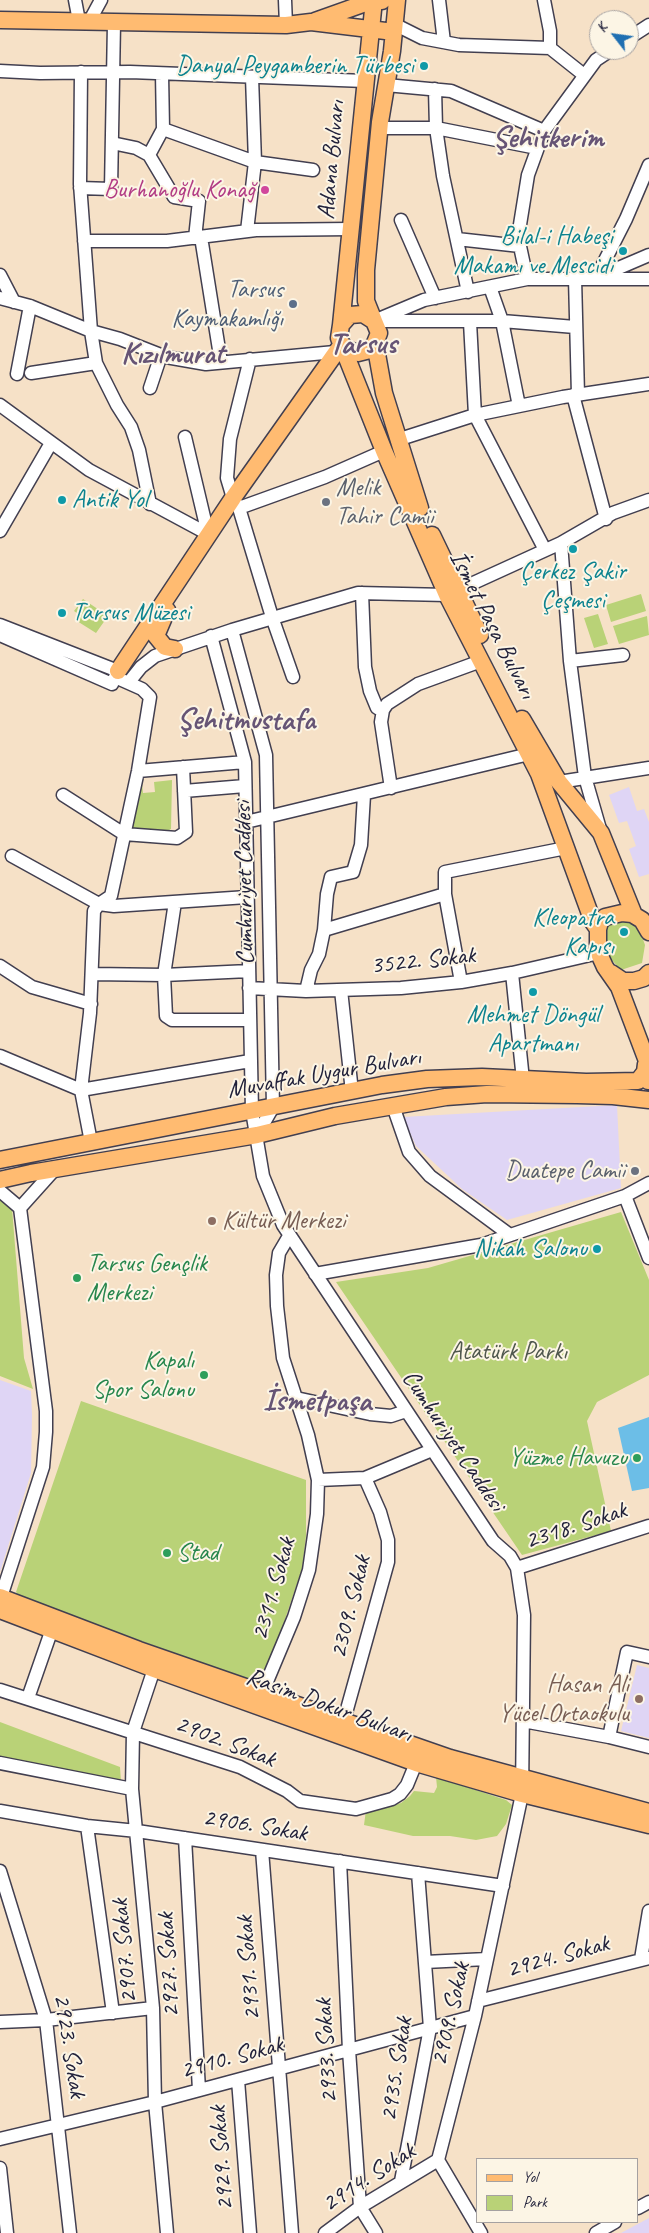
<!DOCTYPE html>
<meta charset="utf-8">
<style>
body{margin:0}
#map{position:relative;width:649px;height:2233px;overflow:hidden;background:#f6e1c7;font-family:Caveat,sans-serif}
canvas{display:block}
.legend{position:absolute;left:476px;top:2158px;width:162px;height:65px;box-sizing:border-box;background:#fcf5e5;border:1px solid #a5a1a1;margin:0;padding:6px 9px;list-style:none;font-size:15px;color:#22223b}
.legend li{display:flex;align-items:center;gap:10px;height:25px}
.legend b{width:25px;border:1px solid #a5a1a1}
.north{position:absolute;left:589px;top:10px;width:50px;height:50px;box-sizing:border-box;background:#fcf5e5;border:1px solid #a5a1a1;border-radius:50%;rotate:300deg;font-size:14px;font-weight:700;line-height:20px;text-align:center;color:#22223b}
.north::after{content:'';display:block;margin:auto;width:18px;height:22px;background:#1f6fb2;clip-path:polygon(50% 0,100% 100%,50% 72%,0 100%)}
</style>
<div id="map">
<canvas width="649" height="2233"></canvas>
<ul class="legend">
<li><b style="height:6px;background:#ffbb71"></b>Yol</li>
<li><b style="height:14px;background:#b9d277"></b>Park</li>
</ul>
<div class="north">K</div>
</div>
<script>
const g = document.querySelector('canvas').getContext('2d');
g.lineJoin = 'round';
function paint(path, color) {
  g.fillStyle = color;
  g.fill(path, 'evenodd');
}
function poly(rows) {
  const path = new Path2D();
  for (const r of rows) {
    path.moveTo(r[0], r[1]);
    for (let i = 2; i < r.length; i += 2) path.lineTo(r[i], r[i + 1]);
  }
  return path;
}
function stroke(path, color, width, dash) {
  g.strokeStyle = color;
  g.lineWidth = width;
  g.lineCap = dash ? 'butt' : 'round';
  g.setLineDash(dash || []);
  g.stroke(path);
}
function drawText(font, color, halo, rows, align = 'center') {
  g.font = font + ' Caveat,sans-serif';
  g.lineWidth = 4;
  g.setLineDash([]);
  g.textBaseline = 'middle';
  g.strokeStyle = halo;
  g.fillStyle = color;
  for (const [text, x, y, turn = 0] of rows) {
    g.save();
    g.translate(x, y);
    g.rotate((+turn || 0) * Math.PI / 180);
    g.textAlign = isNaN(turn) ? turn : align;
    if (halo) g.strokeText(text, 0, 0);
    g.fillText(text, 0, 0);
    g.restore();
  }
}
const built = poly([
 [629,787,637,811,644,809,649,822,649,874,639,877,629,849,636,846,627,821,619,823,609,795],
 [617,1105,621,1188,507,1220,462,1189,416,1146,403,1117],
 [0,1380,31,1391,32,1415,31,1473,0,1572],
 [637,1665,649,1668,649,1738,621,1731],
 [649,2218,649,2233,621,2233]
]);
const green = poly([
 [641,594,646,611,611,622,606,605],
 [83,599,108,616,96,633,77,621,81,616,74,611],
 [598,614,608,644,594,648,584,618],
 [647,616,649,635,619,644,613,626],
 [172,780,171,829,167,831,129,830,133,784,142,783,143,793,155,792,154,782],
 [630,917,639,928,645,945,642,963,621,970,609,957,605,931,607,922],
 [0,1197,12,1208,24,1358,33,1389,0,1376],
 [621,1212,649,1280,649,1375,597,1402,587,1421,611,1531,522,1555,336,1282,428,1268],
 [81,1401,306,1480,306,1536,302,1569,279,1637,258,1684,19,1596,16,1592],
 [0,1722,120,1767,121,1782,0,1757],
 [436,1777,506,1800,512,1805,506,1824,497,1836,476,1840,450,1836,413,1836,364,1825,366,1810,379,1810,401,1803,410,1796,414,1791,434,1793,437,1787]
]);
const water = poly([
 [649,1417,649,1488,632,1491,618,1428]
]);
const minor = poly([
 [75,0,79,21],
 [285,0,286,25],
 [439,0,444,42],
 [544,0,550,31,550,48],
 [89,22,101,0],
 [394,24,422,38,459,45,550,48,584,75],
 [629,38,649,25],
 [0,71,40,73,130,72,365,81],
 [81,72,80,184,91,331,96,363,117,405,131,427,139,450,150,504],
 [386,85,451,91,544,131],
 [435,89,436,128,443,176,468,292],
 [379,128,436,128,537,148],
 [163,129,255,162,313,170],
 [112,143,136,148,149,155,174,197,199,201,195,238],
 [149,155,163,129,162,74],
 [80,188,111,189,114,23],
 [401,220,435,298],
 [247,231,255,162,252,77],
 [201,237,221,362],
 [457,239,520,246],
 [84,241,167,241,256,230,351,229],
 [0,275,14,302],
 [600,276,649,255],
 [575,278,578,395],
 [596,278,626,219,649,165],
 [527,279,518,237,528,175,544,131,596,60,611,50],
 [490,287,502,321,519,406],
 [0,298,30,306,91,331,120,339,166,357,206,364,335,352],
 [374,321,424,300,527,279,649,279],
 [379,321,502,321,575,327],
 [470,322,475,415,545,550],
 [250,359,230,439,227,478,233,498,239,508,272,617,293,677],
 [31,373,96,363],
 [17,374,30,306],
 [150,388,161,355],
 [573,395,606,519],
 [0,405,89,470,208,534],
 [185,437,208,534],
 [397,440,475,415,563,397,649,384],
 [239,508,325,477,384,451],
 [0,531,51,443],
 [561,543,570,661,585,777,600,829],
 [362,593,365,667,370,691,377,708,383,710],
 [0,625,118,671,112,684,0,635],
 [232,630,266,755,273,1107,257,1135],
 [211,636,245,762,252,1111,263,1176,283,1225,485,1529,493,1541,510,1556,517,1568,520,1588,524,1615,522,1794,475,2016,438,2160,481,2233],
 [570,661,623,655],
 [129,682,141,667,155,656,232,630,358,593,447,595,561,543,613,513,649,500],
 [138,771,245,762],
 [559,782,649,768],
 [391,788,381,722,383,710,387,704,418,684,481,661],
 [184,791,245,786],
 [63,795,124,834,177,838,186,832,183,767],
 [246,822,529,754],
 [12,856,99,904,114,906,247,897],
 [175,902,164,975,249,971],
 [324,930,445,894],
 [0,966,32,987,91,1004],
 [512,973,523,1080],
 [92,974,164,975,166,1016,172,1020,250,1020],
 [461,982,445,894,445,872,566,848],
 [249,988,306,991,401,988,461,982,512,973,599,953],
 [341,990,352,1092],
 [306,991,311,970,319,954,324,930,327,894,331,877,353,872,361,845,364,795],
 [0,1056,81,1090,250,1061],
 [393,1106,409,1152,430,1176,510,1235],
 [91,1142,81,1090,90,1013,94,911,99,904,111,896,138,771,150,697,142,689,115,677],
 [0,1191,20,1208],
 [625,1196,649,1258],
 [20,1208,55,1169],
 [315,1274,481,1245,625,1196,649,1183],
 [296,1398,370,1414,391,1416,406,1411],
 [318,1480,365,1478,432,1450],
 [517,1568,649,1526],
 [1,1597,43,1467,46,1432,46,1411,20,1208],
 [154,1669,133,1732,132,1789,153,2008,155,2102,167,2233],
 [0,1690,240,1767,287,1791,300,1801,356,1809,392,1799,400,1794,407,1785,416,1763],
 [263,1691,294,1617,309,1570,317,1514,318,1480,308,1435,283,1358,277,1306,276,1275,279,1253,289,1236],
 [28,1698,52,1629],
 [344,1720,388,1562,388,1540,380,1512,365,1478],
 [523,1721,609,1737,649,1747],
 [609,1737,627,1652,649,1657],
 [0,1763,132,1789],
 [0,1811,87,1826,137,1831,503,1886],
 [87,1826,113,2013],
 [185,1838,199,2090],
 [262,1850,292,2233],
 [340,1861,349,2050,360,2207,376,2233],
 [0,1871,46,2020,70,2233],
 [641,1959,649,1911],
 [425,1962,487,1959],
 [478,2001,649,1958],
 [0,2022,46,2020,153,2008],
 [238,2080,250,2233],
 [0,2139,155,2102,475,2016],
 [0,2168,7,2233],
 [401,2181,430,2028,418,1873],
 [638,2208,649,2202],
 [325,2233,360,2207,438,2160],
 [596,2233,615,2222]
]);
const major = poly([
 [0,20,286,25,311,22,394,32],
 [315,21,374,0,382,1],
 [374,321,366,301,366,270,380,122,392,51,397,0],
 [341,325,374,0],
 [375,343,384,393,420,508],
 [342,344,346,349,358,353,370,350,375,343,379,333,374,321,363,314,350,315,341,325,339,338,384,451,447,595,539,774,593,922,598,929,598,949,600,956,605,967,619,987,647,1061,648,1081],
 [432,535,480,635],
 [167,610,156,636,165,647,175,649],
 [118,671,233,498,342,344],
 [522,719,559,782,601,833,634,915],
 [598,929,600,922,605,917,622,913,632,914,642,920,649,932],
 [611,973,623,981,634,981,644,978,649,973],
 [0,1160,382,1085,427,1079,482,1077,586,1082,638,1081,645,1072,646,1064],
 [0,1180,31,1173,257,1135,335,1116,446,1097,487,1094,577,1095,613,1096,649,1100],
 [0,1597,139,1650,450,1758,649,1812],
 [0,1610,154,1669,416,1763,522,1794,649,1825]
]);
const markers = [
 [424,66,5,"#0f9aa8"],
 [265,190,5,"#d1479c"],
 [623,251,5,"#0f9aa8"],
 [293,304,5,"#5c6f8a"],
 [62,500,5,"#0f9aa8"],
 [326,502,5,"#6b7280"],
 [573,549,5,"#0f9aa8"],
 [62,613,5,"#0f9aa8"],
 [624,932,5,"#0f9aa8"],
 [533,992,5,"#0f9aa8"],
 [635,1171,5,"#6b7280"],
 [212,1221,5,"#8d6e63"],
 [597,1249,5,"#0f9aa8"],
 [77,1278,5,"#2e9e5b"],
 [204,1375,5,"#2e9e5b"],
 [637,1458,5,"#2e9e5b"],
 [167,1553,5,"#2e9e5b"],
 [639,1699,5,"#8d6e63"]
];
const cultureNames = [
 ["Danyal Peygamberin Türbesi",414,66],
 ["Bilal-i Habeşi",613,237],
 ["Makamı ve Mescidi",613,266],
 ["Antik Yol",72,500,"left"],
 ["Çerkez Şakir",573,572,"center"],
 ["Çeşmesi",573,601,"center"],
 ["Tarsus Müzesi",72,613,"left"],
 ["Kleopatra",614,918],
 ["Kapısı",614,947],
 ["Mehmet Döngül",533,1015,"center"],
 ["Apartmanı",533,1044,"center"],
 ["Nikah Salonu",587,1249]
];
const streetNames = [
 ["Adana Bulvarı",332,160,-85],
 ["İsmet Paşa Bulvarı",492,625,63],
 ["Cumhuriyet Caddesi",245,883,-91],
 ["3522. Sokak",423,961,-6],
 ["Muvaffak Uygur Bulvarı",324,1074,-10],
 ["Cumhuriyet Caddesi",453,1441,56],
 ["2318. Sokak",576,1526,-18],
 ["2311. Sokak",274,1589,-74],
 ["2309. Sokak",351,1607,-76],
 ["Rasim Dokur Bulvarı",329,1706,20],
 ["2902. Sokak",225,1742,21],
 ["2906. Sokak",255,1826,9],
 ["2907. Sokak",125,1951,-95],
 ["2924. Sokak",558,1957,-15],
 ["2927. Sokak",169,1965,-93],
 ["2931. Sokak",249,1968,-94],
 ["2909. Sokak",451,2014,-77],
 ["2923. Sokak",69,2046,81],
 ["2933. Sokak",327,2051,-93],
 ["2910. Sokak",232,2058,-15],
 ["2935. Sokak",397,2069,-81],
 ["2929. Sokak",222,2158,-94],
 ["2914. Sokak",369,2178,-33]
];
const hotelNames = [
 ["Burhanoğlu Konağ",255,190]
];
const serviceNames = [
 ["Tarsus",283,290],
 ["Kaymakamlığı",283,319]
];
const worshipNames = [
 ["Melik",336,488],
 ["Tahir Camii",336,517],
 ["Duatepe Camii",625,1171,"right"]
];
const educationNames = [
 ["Kültür Merkezi",222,1221],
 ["Hasan Ali",629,1685,"right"],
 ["Yücel Ortaokulu",629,1714,"right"]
];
const leisureNames = [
 ["Tarsus Gençlik",87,1264],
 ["Merkezi",87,1293],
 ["Kapalı",194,1361,"right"],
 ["Spor Salonu",194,1390,"right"],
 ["Yüzme Havuzu",627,1458,"right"],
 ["Stad",177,1553]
];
const parkNames = [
 ["Atatürk Parkı",508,1352]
];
const districtNames = [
 ["Şehitkerim",548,139],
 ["Tarsus",363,345],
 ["Kızılmurat",173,355],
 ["Şehitmustafa",246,721],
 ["İsmetpaşa",317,1402]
];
paint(built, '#dfd5f5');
paint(green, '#b9d277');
paint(water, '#6cbee7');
stroke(minor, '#423f50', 15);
stroke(major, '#423f50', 19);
stroke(minor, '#fff', 12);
stroke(major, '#ffbb71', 16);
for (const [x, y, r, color] of markers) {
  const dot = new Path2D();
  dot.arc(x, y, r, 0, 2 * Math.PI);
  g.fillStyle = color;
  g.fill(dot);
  stroke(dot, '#fcf5e5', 2);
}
drawText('25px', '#0d838f', '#fcf5e5', cultureNames, 'right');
drawText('25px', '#22223b', '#fcf5e5', streetNames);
drawText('25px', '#b23c85', '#fcf5e5', hotelNames, 'right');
drawText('25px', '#4e5e75', '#fcf5e5', serviceNames, 'right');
drawText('25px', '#5b616d', '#fcf5e5', worshipNames, 'left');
drawText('25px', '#785e54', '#fcf5e5', educationNames, 'left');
drawText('25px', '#27864d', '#fcf5e5', leisureNames, 'left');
drawText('25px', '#4f574d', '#fcf5e5', parkNames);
drawText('bold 30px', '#665475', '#fcf5e5', districtNames);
</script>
